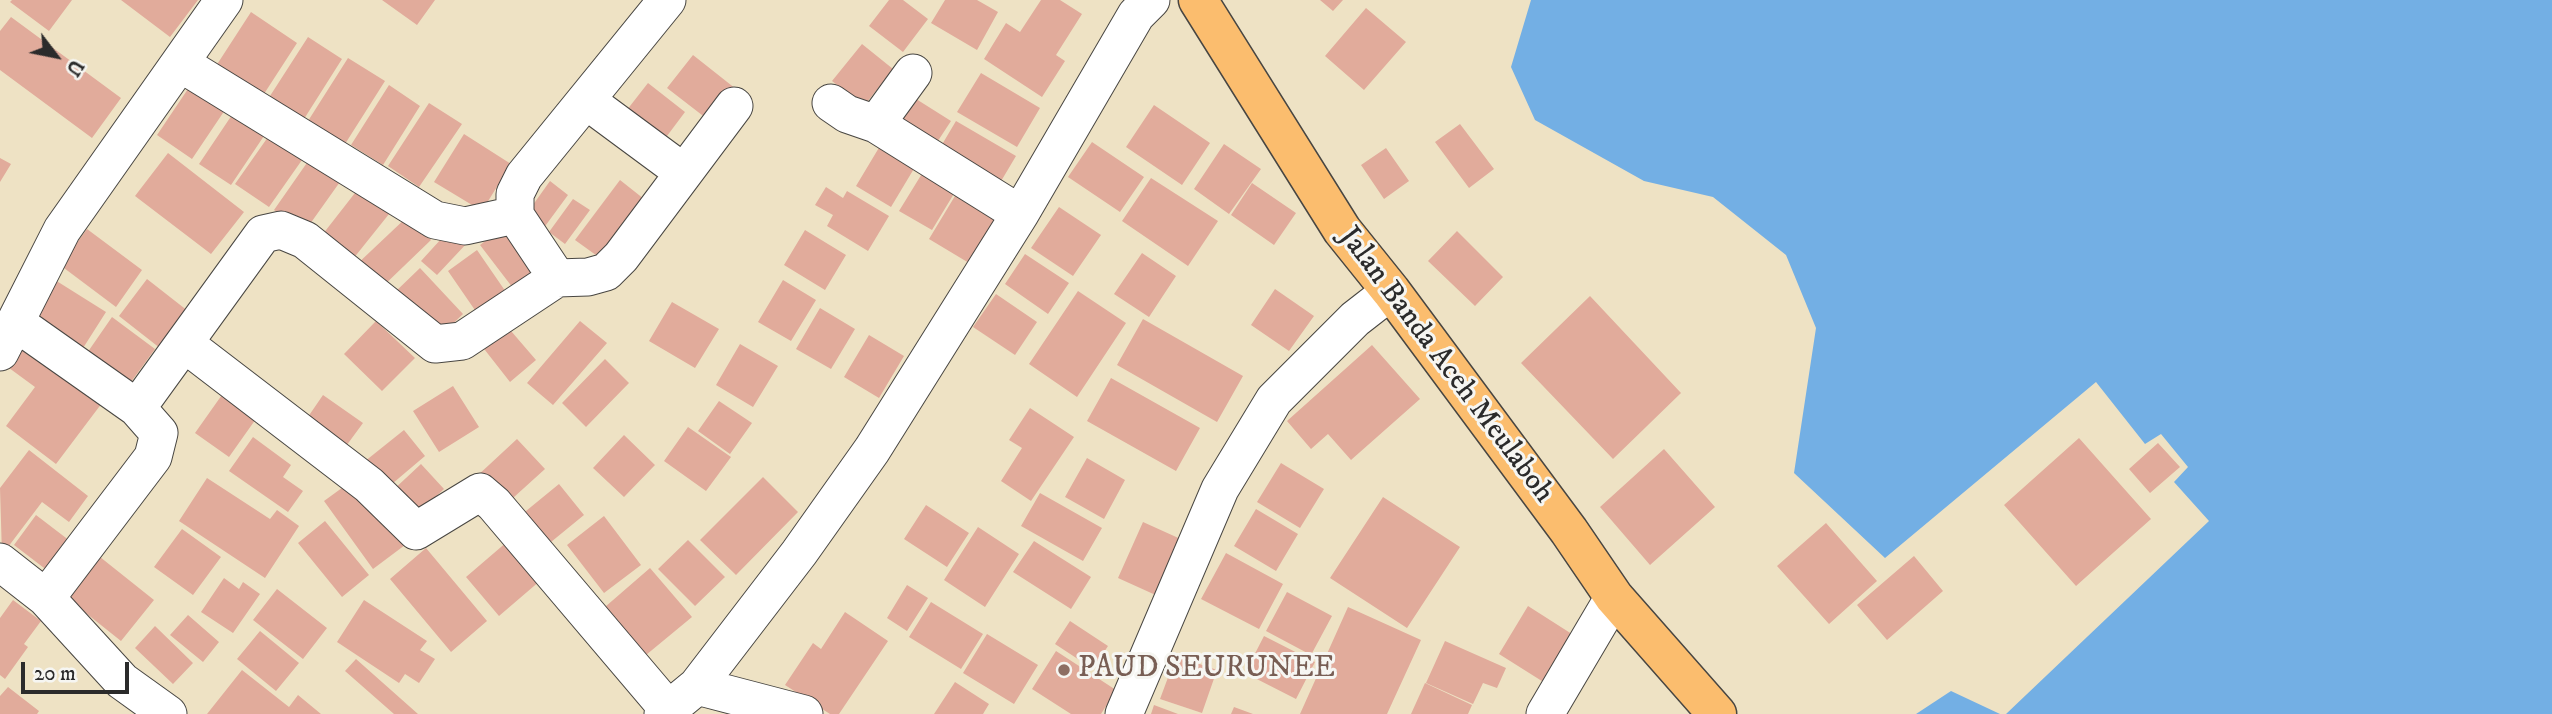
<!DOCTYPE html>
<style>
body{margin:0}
#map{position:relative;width:2552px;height:714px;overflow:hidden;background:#eee2c4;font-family:"IM FELL DW Pica",serif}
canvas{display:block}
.north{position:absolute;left:21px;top:21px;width:70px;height:70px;-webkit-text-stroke:5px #f6f6f2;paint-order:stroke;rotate:122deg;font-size:19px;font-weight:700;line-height:28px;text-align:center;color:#2b2b2b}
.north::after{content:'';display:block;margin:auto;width:24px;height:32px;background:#2b2b2b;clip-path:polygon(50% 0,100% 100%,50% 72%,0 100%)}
.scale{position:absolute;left:21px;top:662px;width:108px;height:32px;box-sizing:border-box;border:4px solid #2b2b2b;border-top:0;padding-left:9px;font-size:21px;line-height:24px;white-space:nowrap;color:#2b2b2b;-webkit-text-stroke:5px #f6f6f2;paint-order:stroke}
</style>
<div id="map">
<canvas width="2552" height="714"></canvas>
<div class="north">U</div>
<div class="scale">20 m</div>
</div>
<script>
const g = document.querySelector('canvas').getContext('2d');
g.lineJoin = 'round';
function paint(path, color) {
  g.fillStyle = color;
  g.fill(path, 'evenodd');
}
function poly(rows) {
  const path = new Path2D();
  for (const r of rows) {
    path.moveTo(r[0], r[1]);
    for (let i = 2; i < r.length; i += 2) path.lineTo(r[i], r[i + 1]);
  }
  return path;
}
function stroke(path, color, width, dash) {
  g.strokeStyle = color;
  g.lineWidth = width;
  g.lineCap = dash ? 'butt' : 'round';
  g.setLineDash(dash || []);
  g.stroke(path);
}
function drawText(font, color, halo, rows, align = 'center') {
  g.font = font + ' "IM FELL DW Pica",serif';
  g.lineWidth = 6;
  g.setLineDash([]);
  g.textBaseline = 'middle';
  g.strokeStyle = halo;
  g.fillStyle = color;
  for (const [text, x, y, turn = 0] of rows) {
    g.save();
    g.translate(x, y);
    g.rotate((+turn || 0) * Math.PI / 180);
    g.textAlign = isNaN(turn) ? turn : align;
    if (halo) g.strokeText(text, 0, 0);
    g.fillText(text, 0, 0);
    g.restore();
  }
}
const water = poly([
 [1531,0,2552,0,2552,714,2006,714,2209,521,2174,482,2188,467,2161,434,2145,444,2096,382,1885,558,1794,473,1816,328,1786,255,1713,197,1644,181,1535,120,1511,67],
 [1951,691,2000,714,1916,714]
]);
const building = poly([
 [12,0,72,0,49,31,10,2],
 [121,0,198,0,170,37],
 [382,0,435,0,417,25],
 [889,0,903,0,928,19,903,52,869,26],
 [945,0,977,0,998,12,977,50,931,23],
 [1041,0,1060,0,1082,14,1056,55,1065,61,1042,97,984,59,1006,23,1020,32],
 [1320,0,1343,0,1333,11],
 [1366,8,1406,42,1364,90,1325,56],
 [251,12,297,43,262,97,216,66],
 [11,17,121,98,92,138,0,70,0,31],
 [308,37,342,59,304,119,270,96],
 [862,44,893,69,864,106,832,81],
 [693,55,736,89,711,122,667,88],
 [348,58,385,81,345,144,308,121],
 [981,73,1040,108,1017,147,957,112],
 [194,80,229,104,192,159,157,135],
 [648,83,685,112,661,144,623,115],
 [389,85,420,106,383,165,351,145],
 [905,92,951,121,930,153,884,124],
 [429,103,462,124,419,187,388,166],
 [1154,105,1210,143,1182,185,1126,147],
 [238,106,270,127,231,185,199,164],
 [956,121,1016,156,994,193,934,158],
 [1460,124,1494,169,1469,188,1435,142],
 [275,127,309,150,269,207,235,184],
 [464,134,511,164,482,211,434,182],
 [883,141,918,162,891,207,856,186],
 [1092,142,1144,177,1120,212,1068,177],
 [1224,144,1261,169,1229,214,1194,189],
 [1386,148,1409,181,1384,199,1361,165],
 [168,153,244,212,211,254,135,196],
 [311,157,342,179,305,231,274,210],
 [0,158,11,164,0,182],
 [923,172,955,192,932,230,899,211],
 [1151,178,1218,221,1188,266,1122,221],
 [620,180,644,199,600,258,575,240],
 [550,181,568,195,543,229,525,216],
 [1252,183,1296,213,1274,245,1231,215],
 [362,184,393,209,349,264,319,239],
 [826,187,843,198,847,191,889,216,868,251,827,226,833,215,815,205],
 [958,191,1003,218,974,266,929,239],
 [573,199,590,210,565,244,549,232],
 [1059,207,1101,235,1073,276,1031,248],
 [408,216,431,240,377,292,354,267],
 [510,222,545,270,516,292,480,245],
 [452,227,468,242,437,275,421,261],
 [87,229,142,270,116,307,60,265],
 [805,230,846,255,825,290,784,265],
 [1457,231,1503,277,1475,306,1428,261],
 [477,250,508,295,479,316,448,271],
 [1142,253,1176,276,1149,317,1114,294],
 [1025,254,1069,283,1048,314,1005,284],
 [420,268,463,314,436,340,393,294],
 [147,279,193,315,165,352,119,316],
 [55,280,106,312,78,356,28,323],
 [783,280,816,300,791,341,758,322],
 [1275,289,1314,316,1289,351,1251,325],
 [1078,291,1126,323,1077,397,1029,364],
 [996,294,1037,322,1015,355,973,327],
 [1590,296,1681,393,1613,459,1521,363],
 [672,302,719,329,695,368,649,341],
 [820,308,855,329,831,369,796,349],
 [112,317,155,349,128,386,85,356],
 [1143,319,1243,376,1217,422,1117,365],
 [376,321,415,358,382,391,344,354],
 [580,321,607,343,553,405,527,383],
 [505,324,536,360,510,382,481,345],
 [869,335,904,356,879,398,844,377],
 [22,342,102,403,56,464,6,426,35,387,5,365],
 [740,344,778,366,753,407,716,385],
 [1372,345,1420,399,1351,460,1328,434,1311,449,1287,421],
 [605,359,629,383,586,427,562,403],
 [1111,378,1200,428,1176,471,1087,421],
 [453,386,479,427,439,452,413,411],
 [224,392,258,416,229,457,195,433],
 [323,395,363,423,338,457,299,430],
 [719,401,752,423,730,454,698,431],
 [1030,408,1074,437,1031,501,1001,481,1022,448,1009,440],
 [688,427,731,457,706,491,664,461],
 [404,430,425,456,386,489,364,462],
 [624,435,655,465,624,497,593,468],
 [253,437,291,465,283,477,303,491,288,512,229,471],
 [2079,438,2151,519,2076,586,2004,505],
 [517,439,545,469,503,507,476,477],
 [2158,443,2180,467,2150,493,2129,469],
 [1664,449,1715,507,1650,565,1600,507],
 [29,450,88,496,69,522,42,502,2,555,0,488],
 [1087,458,1125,480,1104,519,1065,497],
 [1281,463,1324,489,1300,528,1257,502],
 [421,464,444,489,414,517,391,492],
 [357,477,405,545,373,569,324,501],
 [763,477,798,512,736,575,700,540],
 [207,478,270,519,277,510,299,526,265,578,179,521],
 [559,484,584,515,540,551,515,520],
 [1040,493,1102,528,1083,561,1021,526],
 [1383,497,1460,547,1407,628,1330,578],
 [926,505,969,533,947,567,904,539],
 [1256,509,1298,534,1276,571,1234,546],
 [36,515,70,541,48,571,14,545],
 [604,516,641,565,604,593,567,545],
 [325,521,369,575,342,597,298,543],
 [1143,522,1185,541,1160,597,1118,578],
 [1826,523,1877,581,1829,624,1777,566],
 [978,527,1019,554,985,607,944,580],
 [182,529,221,557,193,595,154,567],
 [688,540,725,577,695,606,658,569],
 [508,541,541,580,499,616,466,577],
 [1034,541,1091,577,1071,609,1013,572],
 [426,548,487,621,451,652,390,579],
 [95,553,154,600,121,641,62,594],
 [1226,553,1283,584,1259,629,1201,599],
 [1914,556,1943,591,1887,640,1857,605],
 [650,568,692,617,646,655,605,607],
 [224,578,239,589,243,582,260,594,233,633,201,612],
 [907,585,928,598,907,631,887,618],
 [277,589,327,628,303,659,253,620],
 [1287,592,1332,616,1311,655,1266,631],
 [13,600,41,621,24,644,28,647,5,679,0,675,0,618],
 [364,600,427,641,420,650,435,659,419,683,405,674,399,683,337,642],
 [931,602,983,634,961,669,909,637],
 [1528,606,1575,636,1545,683,1499,654],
 [1348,607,1421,640,1387,714,1300,714],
 [845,612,888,641,839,714,830,714,785,685,813,643,821,649],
 [188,615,219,642,203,662,170,635],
 [1070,621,1108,646,1093,669,1055,644],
 [155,626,193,663,173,684,135,648],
 [260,631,299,663,276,691,237,659],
 [987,634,1038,665,1014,704,963,673],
 [1264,636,1315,662,1296,699,1245,673],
 [1445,641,1506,668,1497,688,1483,683,1473,704,1426,683],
 [1056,651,1116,690,1101,714,1071,714,1032,689],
 [1176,656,1217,670,1202,713,1160,699],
 [356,659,418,714,394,714,345,671],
 [242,670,289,707,298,695,321,714,207,714],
 [955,682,989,704,983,714,934,714],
 [1425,683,1472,705,1468,714,1411,714],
 [8,687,39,711,37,714,0,714,0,696],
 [1154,705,1178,714,1151,714],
 [1234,707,1253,714,1231,714]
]);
const minor = poly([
 [180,63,435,220,465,226,515,215],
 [587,101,683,172],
 [831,103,847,114,876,124,1020,214],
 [876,124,913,73],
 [557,278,515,215,515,194,524,176,667,0],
 [15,322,137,408,159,433,153,457,46,598],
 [185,344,369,485,416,531,480,492,494,504,668,709],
 [0,352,62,230,224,0],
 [137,408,263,234,281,230,305,240,435,344,462,341,557,278,588,277,606,272,621,257,734,106],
 [0,562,46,598,122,681,168,714],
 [697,686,804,714],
 [663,714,697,686,799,553,872,450,1020,214,1136,15,1151,0],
 [1124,714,1220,489,1274,400,1355,319,1391,291],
 [1545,714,1614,597]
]);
const trunk = poly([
 [1198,0,1342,230,1391,291,1569,531,1614,597,1717,714]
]);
const markers = [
 [1064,670,7,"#8d6e63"]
];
const streetNames = [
 ["Jalan Banda Aceh Meulaboh",1445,366,53]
];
const educationNames = [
 ["PAUD SEURUNEE",1078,670]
];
paint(water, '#73afe4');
paint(building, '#e1ab9b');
stroke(minor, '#484642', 39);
stroke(trunk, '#484642', 41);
stroke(minor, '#fff', 37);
stroke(trunk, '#fbbd6e', 38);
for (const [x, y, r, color] of markers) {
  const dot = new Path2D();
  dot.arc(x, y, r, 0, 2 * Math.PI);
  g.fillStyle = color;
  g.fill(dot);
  stroke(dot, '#f6f6f2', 2.5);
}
drawText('30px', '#2b2b2b', '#f6f6f2', streetNames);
drawText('30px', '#785e54', '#f6f6f2', educationNames, 'left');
</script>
